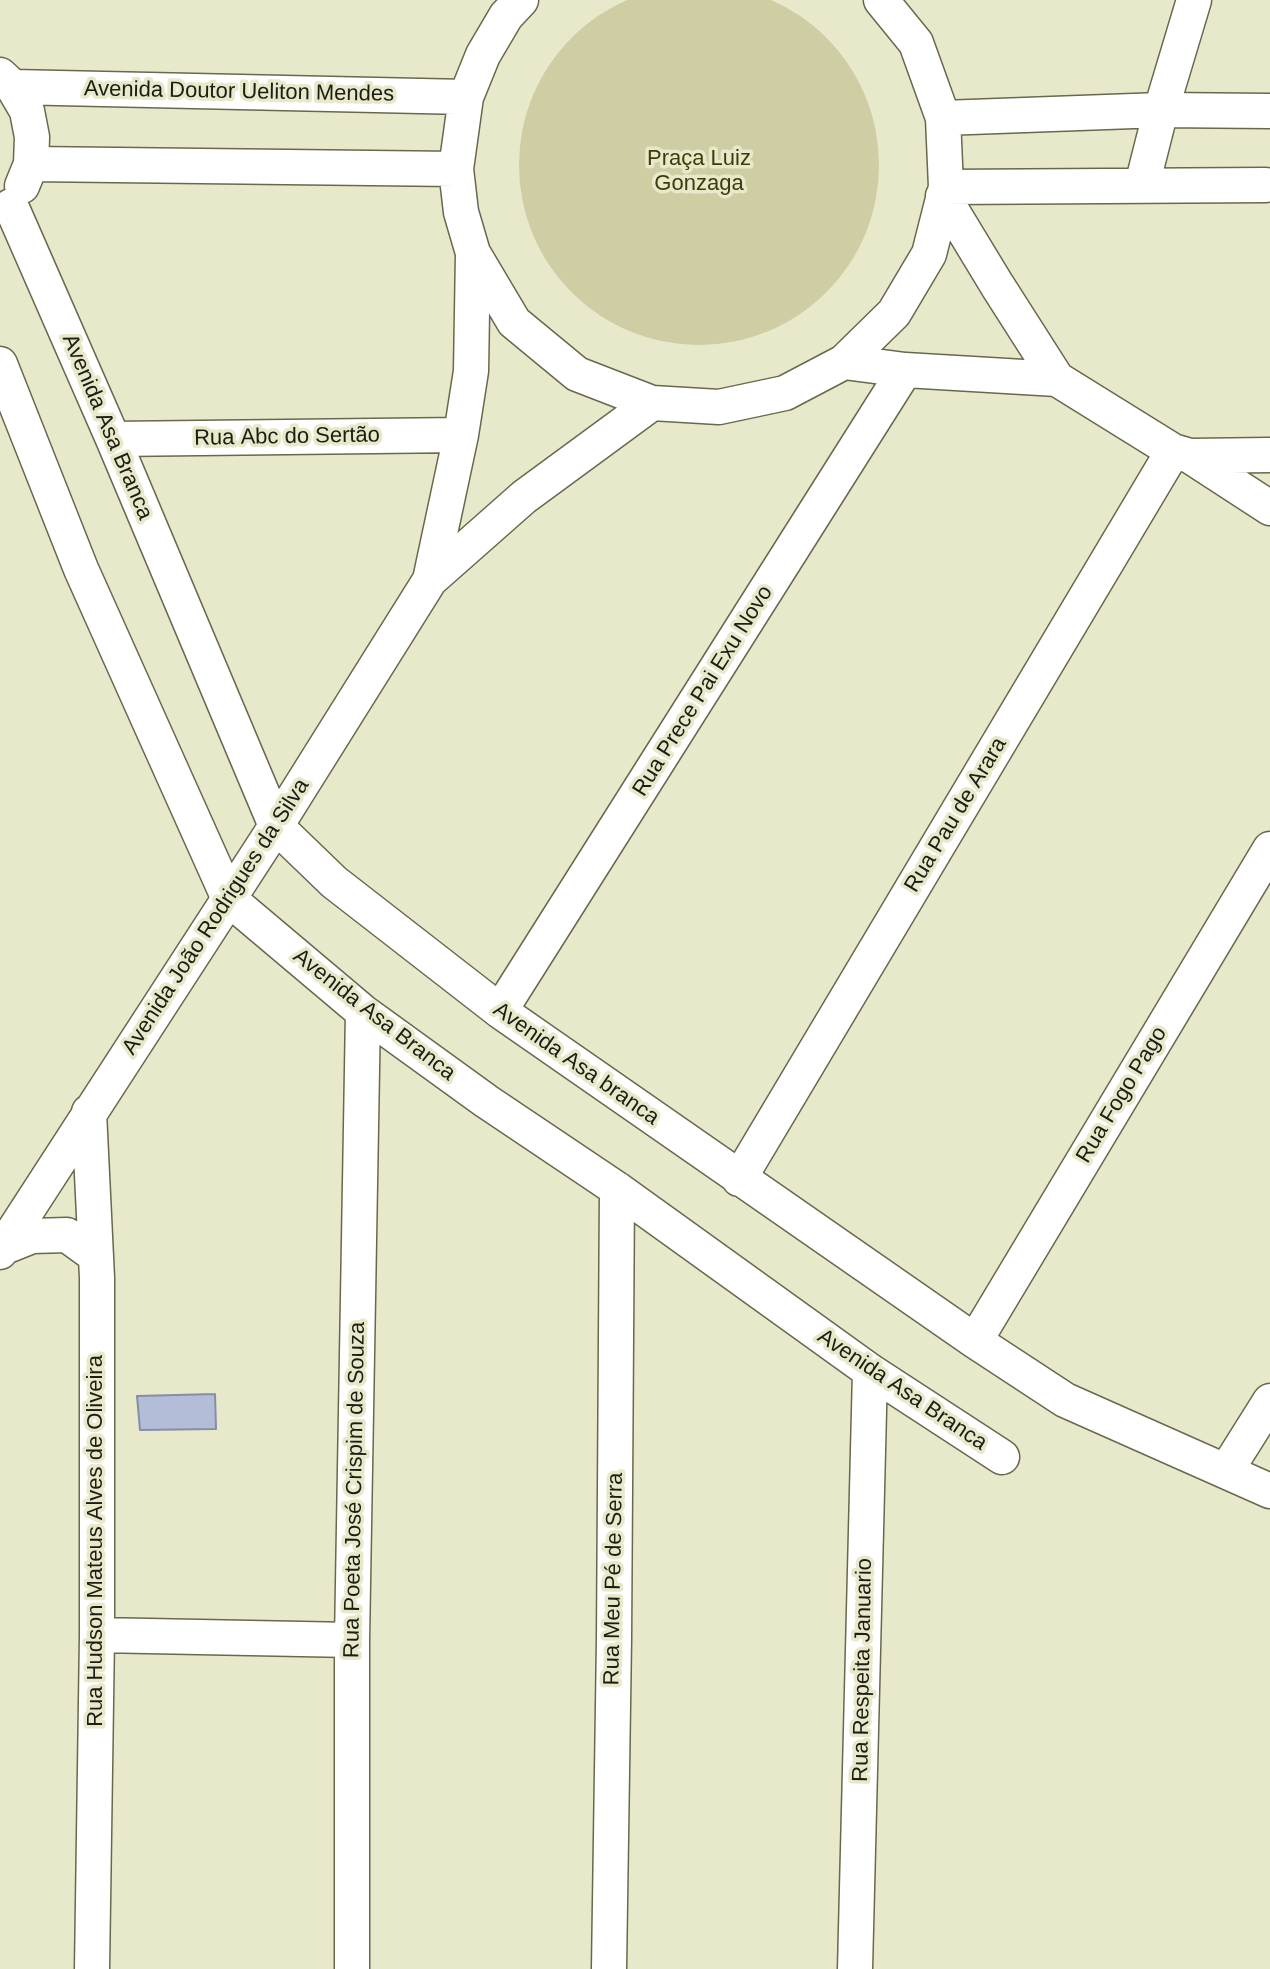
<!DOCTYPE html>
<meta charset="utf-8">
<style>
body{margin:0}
canvas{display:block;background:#e8e8ca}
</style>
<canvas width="1270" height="1969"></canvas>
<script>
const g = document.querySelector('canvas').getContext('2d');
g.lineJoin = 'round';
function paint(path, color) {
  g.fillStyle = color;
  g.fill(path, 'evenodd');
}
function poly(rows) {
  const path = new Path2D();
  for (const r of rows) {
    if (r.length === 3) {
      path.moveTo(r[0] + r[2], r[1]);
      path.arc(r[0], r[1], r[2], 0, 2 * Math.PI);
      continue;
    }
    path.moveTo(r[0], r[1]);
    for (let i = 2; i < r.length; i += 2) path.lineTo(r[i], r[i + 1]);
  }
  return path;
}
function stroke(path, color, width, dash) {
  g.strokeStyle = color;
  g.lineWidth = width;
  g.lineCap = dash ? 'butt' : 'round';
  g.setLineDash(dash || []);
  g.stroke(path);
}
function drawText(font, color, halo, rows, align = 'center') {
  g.font = font + ' Helvetica,sans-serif';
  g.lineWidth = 7;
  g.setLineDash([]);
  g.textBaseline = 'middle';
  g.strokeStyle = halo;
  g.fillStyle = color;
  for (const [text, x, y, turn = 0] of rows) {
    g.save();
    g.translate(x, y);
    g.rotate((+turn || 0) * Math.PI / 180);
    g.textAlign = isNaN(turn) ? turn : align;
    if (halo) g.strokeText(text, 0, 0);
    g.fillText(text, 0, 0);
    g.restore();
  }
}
const green = poly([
 [699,165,180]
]);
const building = poly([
 [215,1394,216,1429,140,1430,137,1396,215,1394]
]);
const street = poly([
 [521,0,506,16,483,55,466,97,456,169,461,212,473,253,514,322,577,374,652,403,719,407,785,393,844,362,894,313,929,254,946,187,943,118,916,43,881,0],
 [0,75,13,87,27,111,32,137,31,164,22,186],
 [13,87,466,97],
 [943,118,1161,110,1270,111],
 [31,164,456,169],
 [1142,185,1161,110,1194,0],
 [946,187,1266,185],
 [943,196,997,285,1057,379],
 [11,206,113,439,276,826,334,882,500,1011,975,1341,1065,1400,1270,1491],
 [844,362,905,370,1057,379,1173,451,1190,456,1270,508],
 [0,364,81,569,229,899,363,1012,486,1101,617,1189,870,1371,1002,1457],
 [113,439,461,435],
 [1190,456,1270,455],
 [430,580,461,435,471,371,473,253],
 [500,1011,905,370],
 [89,1112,97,1278,97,1635,92,1969],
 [739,1179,1173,451],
 [2,1248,32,1236,67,1235,96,1256],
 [0,1252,276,826,430,580,524,497,652,403],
 [975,1341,1270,849],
 [1226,1471,1270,1401],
 [97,1635,352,1640],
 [352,1969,352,1640,363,1012],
 [609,1969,614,1639,617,1189],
 [855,1969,870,1371]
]);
const streetNames = [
 ["Avenida Doutor Ueliton Mendes",239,92,1],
 ["Avenida Asa Branca",107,427,67],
 ["Rua Abc do Sertão",287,437,-1],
 ["Rua Prece Pai Exu Novo",703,691,-58],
 ["Rua Pau de Arara",956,815,-59],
 ["Avenida João Rodrigues da Silva",216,917,-57],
 ["Avenida Asa Branca",374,1015,38],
 ["Avenida Asa branca",576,1064,35],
 ["Rua Fogo Pago",1122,1095,-59],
 ["Avenida Asa Branca",902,1390,34],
 ["Rua Poeta José Crispim de Souza",355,1490,-89],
 ["Rua Hudson Mateus Alves de Oliveira",96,1541,-90],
 ["Rua Meu Pé de Serra",614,1579,-89],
 ["Rua Respeita Januario",863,1670,-89]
];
const parkNames = [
 ["Praça Luiz",699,159],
 ["Gonzaga",699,184]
];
paint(green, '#cecda3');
paint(building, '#b3bdd7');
stroke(building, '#858ea7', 2);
stroke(street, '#69684e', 37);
stroke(street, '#fff', 34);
drawText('22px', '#1e1d13', '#e8e8ca', streetNames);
drawText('22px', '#3e3c09', '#e8e8ca', parkNames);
</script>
